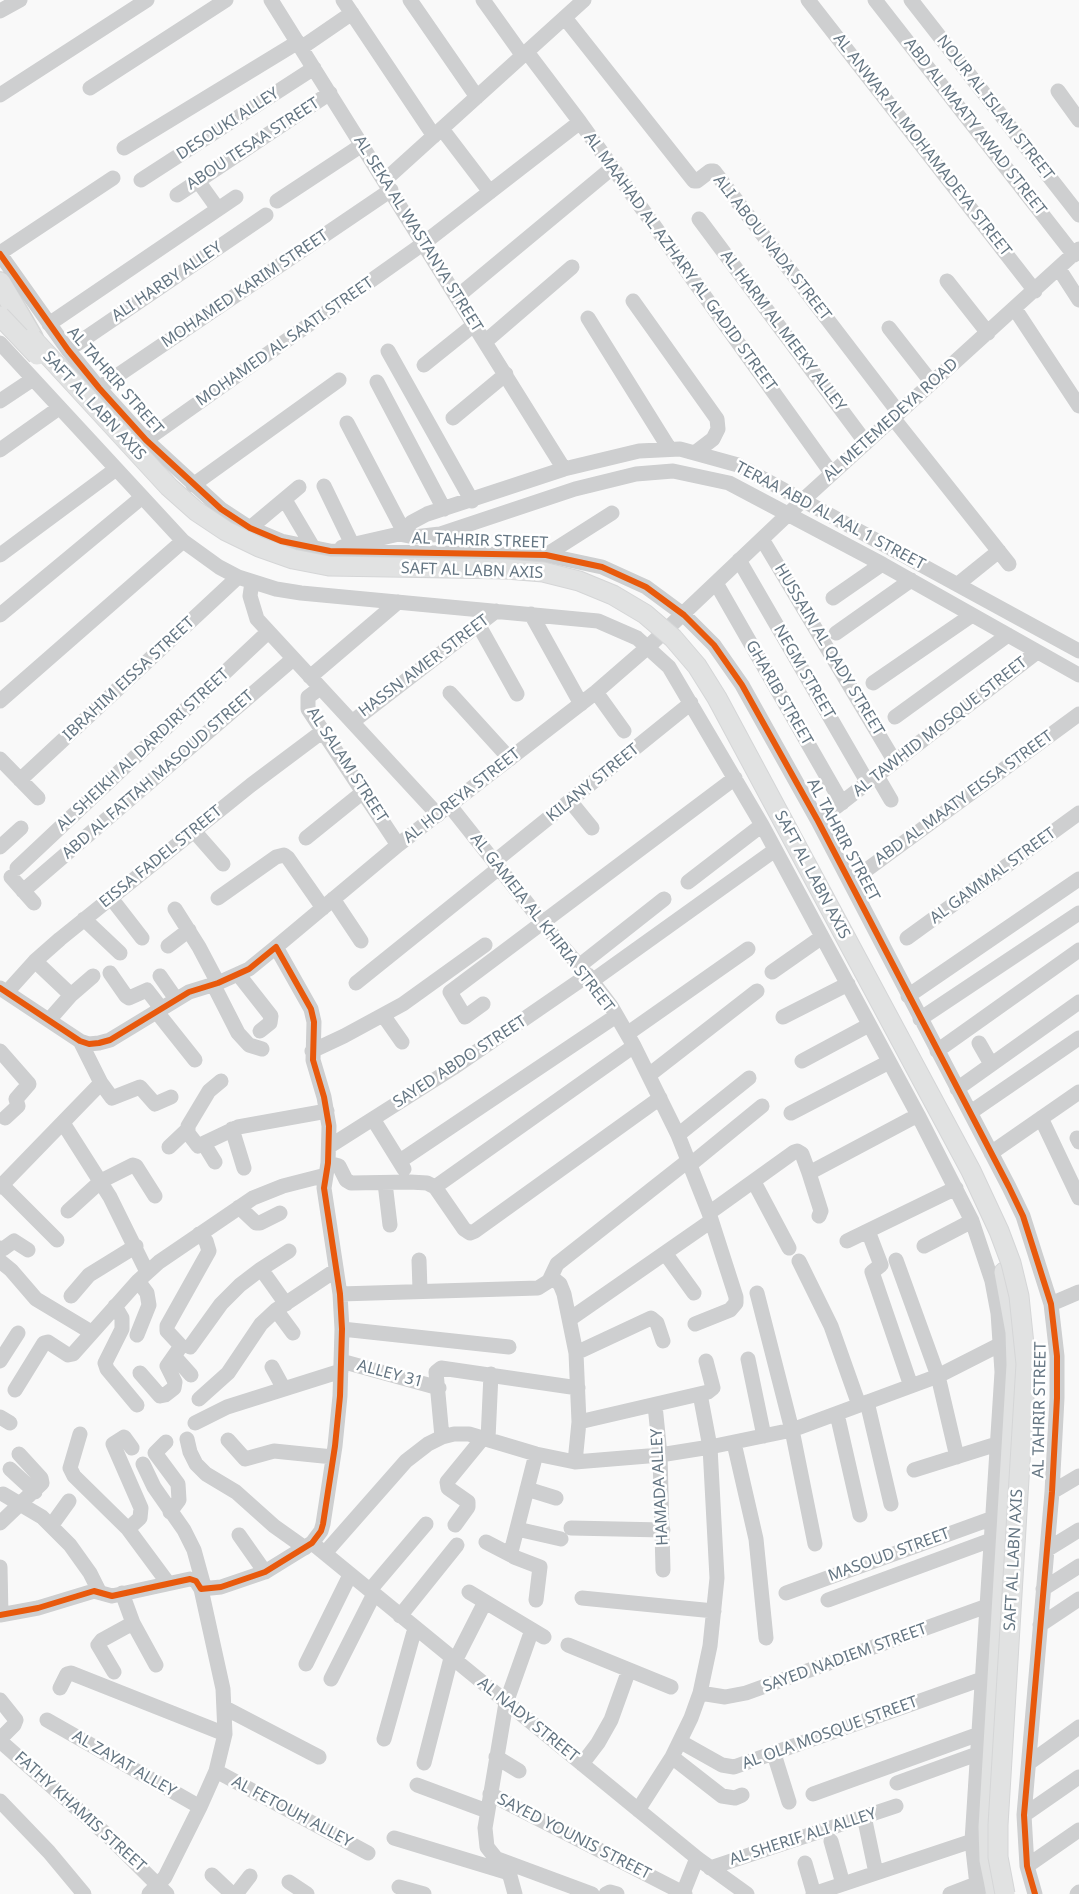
<!DOCTYPE html>
<style>
body{margin:0}
canvas{display:block;background:#f9f9f9}
</style>
<canvas width="1079" height="1894"></canvas>
<script>
const g = document.querySelector('canvas').getContext('2d');
g.lineJoin = 'round';
function poly(rows) {
  const path = new Path2D();
  for (const r of rows) {
    path.moveTo(r[0], r[1]);
    for (let i = 2; i < r.length; i += 2) path.lineTo(r[i], r[i + 1]);
  }
  return path;
}
function stroke(path, color, width, dash) {
  g.strokeStyle = color;
  g.lineWidth = width;
  g.lineCap = dash ? 'butt' : 'round';
  g.setLineDash(dash || []);
  g.stroke(path);
}
function drawText(font, color, halo, rows, align = 'center') {
  g.font = font + ' "Noto Sans",sans-serif';
  g.lineWidth = 5;
  g.setLineDash([]);
  g.textBaseline = 'middle';
  g.strokeStyle = halo;
  g.fillStyle = color;
  for (const [text, x, y, turn = 0] of rows) {
    g.save();
    g.translate(x, y);
    g.rotate((+turn || 0) * Math.PI / 180);
    g.textAlign = isNaN(turn) ? turn : align;
    if (halo) g.strokeText(text, 0, 0);
    g.fillText(text, 0, 0);
    g.restore();
  }
}
const minor = poly([
 [271,0,564,469],
 [343,0,434,136],
 [410,0,477,97],
 [483,0,523,56],
 [808,0,1035,291],
 [875,0,1074,255],
 [911,0,1079,215],
 [0,11,20,0],
 [565,18,694,181,697,181,710,171,714,171,899,413],
 [301,48,352,13],
 [527,52,580,122,832,474],
 [90,88,226,0],
 [1058,91,1079,120],
 [0,95,147,0],
 [442,129,490,192],
 [124,148,298,42],
 [141,180,314,68],
 [385,180,584,0],
 [198,181,218,209],
 [177,195,330,93],
 [277,201,362,145],
 [699,219,866,443],
 [0,253,113,178],
 [0,254,68,350,99,388,146,440,221,509,250,528,281,541,330,551,546,555,602,567,646,587,684,615,714,645,742,685,818,821,1009,1187,1023,1216,1051,1304,1057,1356,1057,1398,1052,1492,1024,1815,1027,1866,1035,1894],
 [1059,269,1079,300],
 [947,281,988,333],
 [458,296,612,168],
 [633,301,717,419,718,429,713,439,696,452],
 [1015,309,1079,406],
 [588,318,669,448],
 [49,324,236,197],
 [889,328,932,383],
 [486,341,572,267],
 [0,343,183,541,219,567,238,577,276,589,301,593,598,621,637,638,669,667,762,825,918,1115,972,1221,992,1281,998,1313,1002,1372,972,1841,978,1894],
 [68,350,266,215],
 [388,351,472,501],
 [424,365,475,324],
 [377,382,444,509],
 [99,388,391,190],
 [0,401,33,379],
 [453,418,506,374],
 [893,418,1009,564],
 [347,423,403,530],
 [146,440,424,243,580,122],
 [0,450,59,408],
 [193,485,339,380],
 [324,486,352,544],
 [288,505,314,549],
 [250,528,299,487],
 [399,534,412,522,427,514,564,469,639,451,680,449,738,465,1079,651],
 [762,539,895,762],
 [342,547,399,534,414,537,440,534,575,489,636,474,673,471,729,483,882,564,1079,675],
 [0,555,116,469],
 [546,555,612,513],
 [739,560,868,783],
 [252,582,250,596,257,619,438,815],
 [716,583,842,803],
 [958,584,999,551],
 [833,598,882,564],
 [531,614,581,704],
 [0,615,141,498],
 [478,624,517,694],
 [836,633,911,580],
 [310,677,398,602],
 [873,683,972,615],
 [320,688,308,697,308,709,398,845],
 [596,692,624,731],
 [450,693,510,759],
 [0,701,183,541],
 [895,717,1008,635],
 [352,722,496,611],
 [0,759,38,798],
 [877,776,891,800],
 [20,780,238,577],
 [570,801,592,828],
 [450,806,542,922,592,981,611,1006,634,1046,678,1135,709,1213,736,1297,736,1303,730,1310,695,1324],
 [818,821,1037,652],
 [194,831,223,864],
 [306,838,363,792],
 [0,847,21,828],
 [494,862,691,703],
 [17,868,268,632],
 [11,877,34,903],
 [688,882,762,825],
 [850,882,1079,714],
 [23,891,293,659],
 [111,898,142,938],
 [218,898,276,857,284,855,288,858,323,908],
 [333,899,361,941],
 [175,909,199,947,218,983],
 [84,919,120,953],
 [907,938,1079,813],
 [168,946,189,930],
 [276,947,398,845,596,692,649,646,803,500,1079,249],
 [35,961,71,995],
 [579,966,664,899],
 [772,972,822,937],
 [110,973,126,996,129,998,147,990,161,1008],
 [238,974,271,1016,270,1023,260,1031],
 [160,976,176,999],
 [592,981,775,850],
 [356,983,499,868],
 [213,984,238,1033,249,1045,262,1049],
 [0,988,80,1041,89,1044,99,1043,110,1040,189,992,218,983,249,969,276,947,311,1009,314,1022,313,1060,324,1097,329,1126,328,1163,324,1188,340,1294,342,1329,340,1396,335,1446,323,1524,321,1531,312,1543,265,1572,221,1587,201,1589,196,1581,190,1579,112,1596,94,1591,38,1608,0,1615],
 [7,992,35,961,60,939,251,785,323,731],
 [908,996,1079,879],
 [483,1004,465,1017,450,992,735,778],
 [156,1011,195,1060],
 [383,1015,402,1042],
 [783,1017,848,984],
 [920,1019,1079,913],
 [49,1020,71,995,93,976],
 [627,1034,748,949],
 [80,1041,101,1083,112,1098,140,1087,155,1104,171,1097],
 [979,1043,991,1064],
 [0,1051,29,1084,16,1099,18,1106,5,1118],
 [312,1051,344,1036,403,1004,485,945],
 [937,1051,1079,950],
 [802,1061,869,1025],
 [649,1075,757,991],
 [221,1081,209,1091,188,1126,188,1133,198,1146,238,1127,327,1111],
 [957,1089,1079,1002],
 [971,1112,1079,1038],
 [791,1113,889,1062],
 [1041,1118,1079,1198],
 [373,1119,404,1169],
 [63,1123,110,1197,147,1272],
 [232,1129,244,1168],
 [678,1135,749,1078],
 [1077,1138,1079,1142],
 [204,1144,215,1162],
 [330,1146,453,1068,588,975],
 [169,1147,187,1130],
 [991,1153,1079,1092],
 [400,1161,616,1016],
 [328,1163,339,1166,346,1180,351,1183,410,1182,427,1183,435,1187,634,1046],
 [691,1164,762,1106],
 [809,1173,821,1211,819,1216],
 [754,1182,789,1248],
 [385,1183,390,1225],
 [2,1185,57,1240],
 [0,1187,101,1083],
 [435,1187,464,1229,470,1233,475,1231,660,1098],
 [239,1207,256,1223,260,1223,280,1213],
 [68,1211,101,1181,133,1165,136,1166,155,1196],
 [709,1213,794,1152,797,1151,802,1154,809,1173,918,1115],
 [868,1231,881,1265,872,1272,911,1386],
 [847,1241,956,1188],
 [924,1246,972,1221],
 [0,1248,3,1249,14,1241,28,1250],
 [665,1253,694,1293],
 [419,1260,420,1290],
 [896,1260,938,1376,957,1457],
 [0,1261,11,1270,36,1299,91,1332],
 [799,1261,831,1326,859,1405],
 [261,1269,286,1304],
 [551,1277,560,1284,564,1294,576,1353,579,1422,575,1462],
 [757,1293,792,1430,815,1544],
 [340,1294,538,1288,549,1281,557,1264,689,1160],
 [71,1296,89,1275,136,1246],
 [1051,1304,1079,1292],
 [115,1306,122,1318,122,1329,105,1363,107,1369,137,1405],
 [276,1310,293,1333],
 [570,1319,711,1221],
 [342,1329,509,1347],
 [137,1335,149,1305,147,1293,138,1281],
 [190,1347,221,1304,240,1285,261,1269,289,1251],
 [576,1353,651,1318,657,1323,663,1341],
 [174,1356,191,1375],
 [748,1359,764,1436],
 [0,1361,18,1333],
 [341,1361,439,1388],
 [272,1367,284,1389],
 [140,1373,160,1396,165,1395,174,1388,175,1382,167,1366,181,1346,167,1331,167,1326,209,1251,206,1241,199,1234],
 [15,1390,44,1343,48,1342,68,1355,73,1354,138,1281,159,1262,253,1198,283,1186,326,1175],
 [199,1399,228,1373,261,1324,276,1310,336,1270],
 [867,1402,891,1504],
 [655,1405,660,1455,663,1570],
 [837,1414,860,1515],
 [0,1417,10,1423],
 [579,1422,708,1392,713,1388,706,1361],
 [195,1423,227,1407,341,1371],
 [80,1434,70,1468,74,1476,128,1529,168,1583],
 [442,1437,436,1372,441,1368,578,1388],
 [187,1439,190,1452,196,1464,206,1474,236,1492,274,1526,305,1548],
 [488,1439,491,1374],
 [228,1440,245,1459,274,1451,333,1457],
 [166,1442,155,1453,178,1484,179,1500,170,1512],
 [734,1443,756,1539,766,1638],
 [143,1464,154,1487,184,1530,194,1550,205,1590],
 [10,1469,35,1492],
 [914,1470,997,1444],
 [527,1489,556,1498],
 [1052,1492,1079,1476],
 [3,1494,42,1517,70,1545,90,1573,99,1591],
 [0,1523,42,1483,41,1478,19,1454],
 [455,1525,468,1507,468,1502,448,1488,447,1482,483,1438],
 [51,1526,69,1501],
 [571,1528,663,1530],
 [128,1529,140,1518,141,1508,113,1444,124,1437,132,1448],
 [517,1529,561,1539],
 [239,1535,265,1572],
 [486,1542,511,1555],
 [317,1547,697,1858,747,1894],
 [1048,1549,1079,1530],
 [325,1553,406,1461,428,1444,442,1437,454,1434,469,1434,536,1454,575,1462,660,1455,710,1447,792,1430,938,1376,1001,1344],
 [0,1567,1,1615],
 [1043,1589,1079,1566],
 [370,1590,426,1524],
 [469,1592,544,1637],
 [122,1593,133,1623,156,1665],
 [786,1593,993,1518],
 [582,1598,714,1611],
 [536,1600,540,1567,514,1557,511,1552,536,1454],
 [828,1600,991,1540],
 [400,1616,457,1545],
 [1040,1625,1079,1599],
 [568,1645,671,1687],
 [455,1661,485,1602],
 [306,1664,350,1575],
 [114,1672,98,1645,102,1640,133,1623],
 [331,1679,374,1594],
 [60,1688,67,1674,71,1673,225,1734],
 [700,1693,725,1697,746,1693,987,1606],
 [0,1700,16,1720,14,1725,0,1739],
 [225,1708,319,1757],
 [47,1720,200,1807],
 [384,1739,415,1628],
 [0,1741,107,1835,167,1894],
 [681,1742,722,1765,734,1767,982,1679],
 [774,1754,789,1802],
 [496,1757,519,1771],
 [672,1757,722,1796,735,1798,742,1795],
 [424,1763,451,1658],
 [1029,1763,1079,1727],
 [582,1764,598,1743,611,1720,629,1670],
 [216,1771,368,1853],
 [897,1783,977,1754],
 [417,1785,487,1811],
 [490,1794,685,1894],
 [813,1794,979,1734],
 [0,1801,49,1852,84,1894],
 [638,1810,672,1757,691,1718,700,1693,710,1646,717,1578,710,1447,700,1394],
 [1024,1815,1079,1777],
 [864,1816,876,1873],
 [394,1838,506,1872],
 [831,1841,843,1884],
 [495,1858,592,1894],
 [805,1863,814,1894],
 [1027,1866,1079,1830],
 [710,1868,896,1806],
 [212,1875,232,1894],
 [289,1882,307,1894],
 [399,1887,424,1894],
 [683,1893,697,1858],
 [149,1894,165,1877,200,1807,216,1771,225,1734,223,1689,201,1589],
 [236,1894,250,1876],
 [515,1894,510,1876,487,1847,485,1828,506,1703,532,1630],
 [606,1894,610,1892,617,1894],
 [813,1894,972,1841],
 [950,1894,976,1884],
 [1077,1894,1079,1892]
]);
const major = poly([
 [996,1894,989,1860,988,1827,1016,1365,1015,1332,1004,1272]
]);
const highway = poly([
 [0,283,32,338]
]);
const majorBridge = poly([
 [0,316,37,355],
 [32,338,169,487,196,511,226,531,259,547,293,559,329,566,506,569,543,572,579,581,613,595,645,614,673,638,697,666,717,698,971,1171,999,1231,1011,1263,1019,1296,1026,1364,998,1825,998,1857,1005,1894]
]);
const cycleway = poly([
 [0,254,68,350,99,388,146,440,221,509,250,528,281,541,330,551,546,555,602,567,646,587,684,615,714,645,742,685,818,821,1009,1187,1023,1216,1051,1304,1057,1356,1057,1398,1052,1492,1024,1815,1027,1866,1035,1894],
 [0,988,80,1041,89,1044,99,1043,110,1040,189,992,218,983,249,969,276,947,311,1009,314,1022,313,1060,324,1097,329,1126,328,1163,324,1188,340,1294,342,1329,340,1396,335,1446,323,1524,321,1531,312,1543,265,1572,221,1587,201,1589,196,1581,190,1579,112,1596,94,1591,38,1608,0,1615]
]);
const streetNames = [
 ["NOUR AL ISLAM STREET",995,108,52],
 ["DESOUKI ALLEY",228,124,-33],
 ["ABD AL MAATY AWAD STREET",975,127,52],
 ["ABOU TESAA STREET",253,144,-33],
 ["AL ANWAR AL MOHAMADEYA STREET",922,145,52],
 ["AL SEKA AL WASTANYA STREET",418,234,58],
 ["ALI ABOU NADA STREET",772,248,52],
 ["AL MAAHAD AL AZHARY AL GADID STREET",680,262,54],
 ["ALI HARBY ALLEY",167,282,-34],
 ["MOHAMED KARIM STREET",245,289,-34],
 ["AL HARM AL MEEKY ALLEY",783,331,53],
 ["MOHAMED AL SAATI STREET",285,342,-35],
 ["AL TAHRIR STREET",115,381,49],
 ["SAFT AL LABN AXIS",94,406,47],
 ["AL METEMEDEYA ROAD",891,420,-42],
 ["TERAA ABD AL AAL 1 STREET",830,516,28],
 ["AL TAHRIR STREET",480,541,2],
 ["SAFT AL LABN AXIS",472,571,2],
 ["HUSSAIN AL QADY STREET",829,650,59],
 ["HASSN AMER STREET",424,666,-37],
 ["NEGM STREET",804,672,60],
 ["IBRAHIM EISSA STREET",129,679,-43],
 ["GHARIB STREET",779,693,60],
 ["AL TAWHID MOSQUE STREET",940,727,-38],
 ["AL SHEIKH AL DARDIRI STREET",143,750,-43],
 ["AL SALAM STREET",347,765,57],
 ["ABD AL FATTAH MASOUD STREET",158,775,-41],
 ["KILANY STREET",593,783,-39],
 ["AL HOREYA STREET",462,796,-38],
 ["ABD AL MAATY EISSA STREET",964,798,-36],
 ["AL TAHRIR STREET",843,840,62],
 ["EISSA FADEL STREET",161,857,-39],
 ["SAFT AL LABN AXIS",812,875,62],
 ["AL GAMMAL STREET",993,876,-36],
 ["AL GAMEIA AL KHIRIA STREET",542,923,52],
 ["SAYED ABDO STREET",460,1062,-33],
 ["ALLEY 31",390,1374,15],
 ["AL TAHRIR STREET",1040,1410,-89],
 ["HAMADA ALLEY",660,1487,-93],
 ["MASOUD STREET",889,1555,-20],
 ["SAFT AL LABN AXIS",1014,1560,-87],
 ["SAYED NADIEM STREET",845,1658,-20],
 ["AL NADY STREET",528,1720,39],
 ["AL OLA MOSQUE STREET",830,1733,-20],
 ["AL ZAYAT ALLEY",124,1764,30],
 ["FATHY KHAMIS STREET",80,1812,42],
 ["AL FETOUH ALLEY",292,1812,28],
 ["SAYED YOUNIS STREET",574,1837,27],
 ["AL SHERIF ALI ALLEY",803,1837,-18]
];
stroke(major, '#d5d6d7', 21);
stroke(highway, '#d5d6d6', 24);
stroke(minor, '#cecfd0', 15);
stroke(major, '#e1e2e2', 19);
stroke(highway, '#e1e2e2', 21);
stroke(majorBridge, '#d5d6d7', 21, []);
stroke(majorBridge, '#e1e2e2', 19);
stroke(cycleway, '#e8590c', 6);
drawText('16px', '#657683', '#fff', streetNames);
</script>
